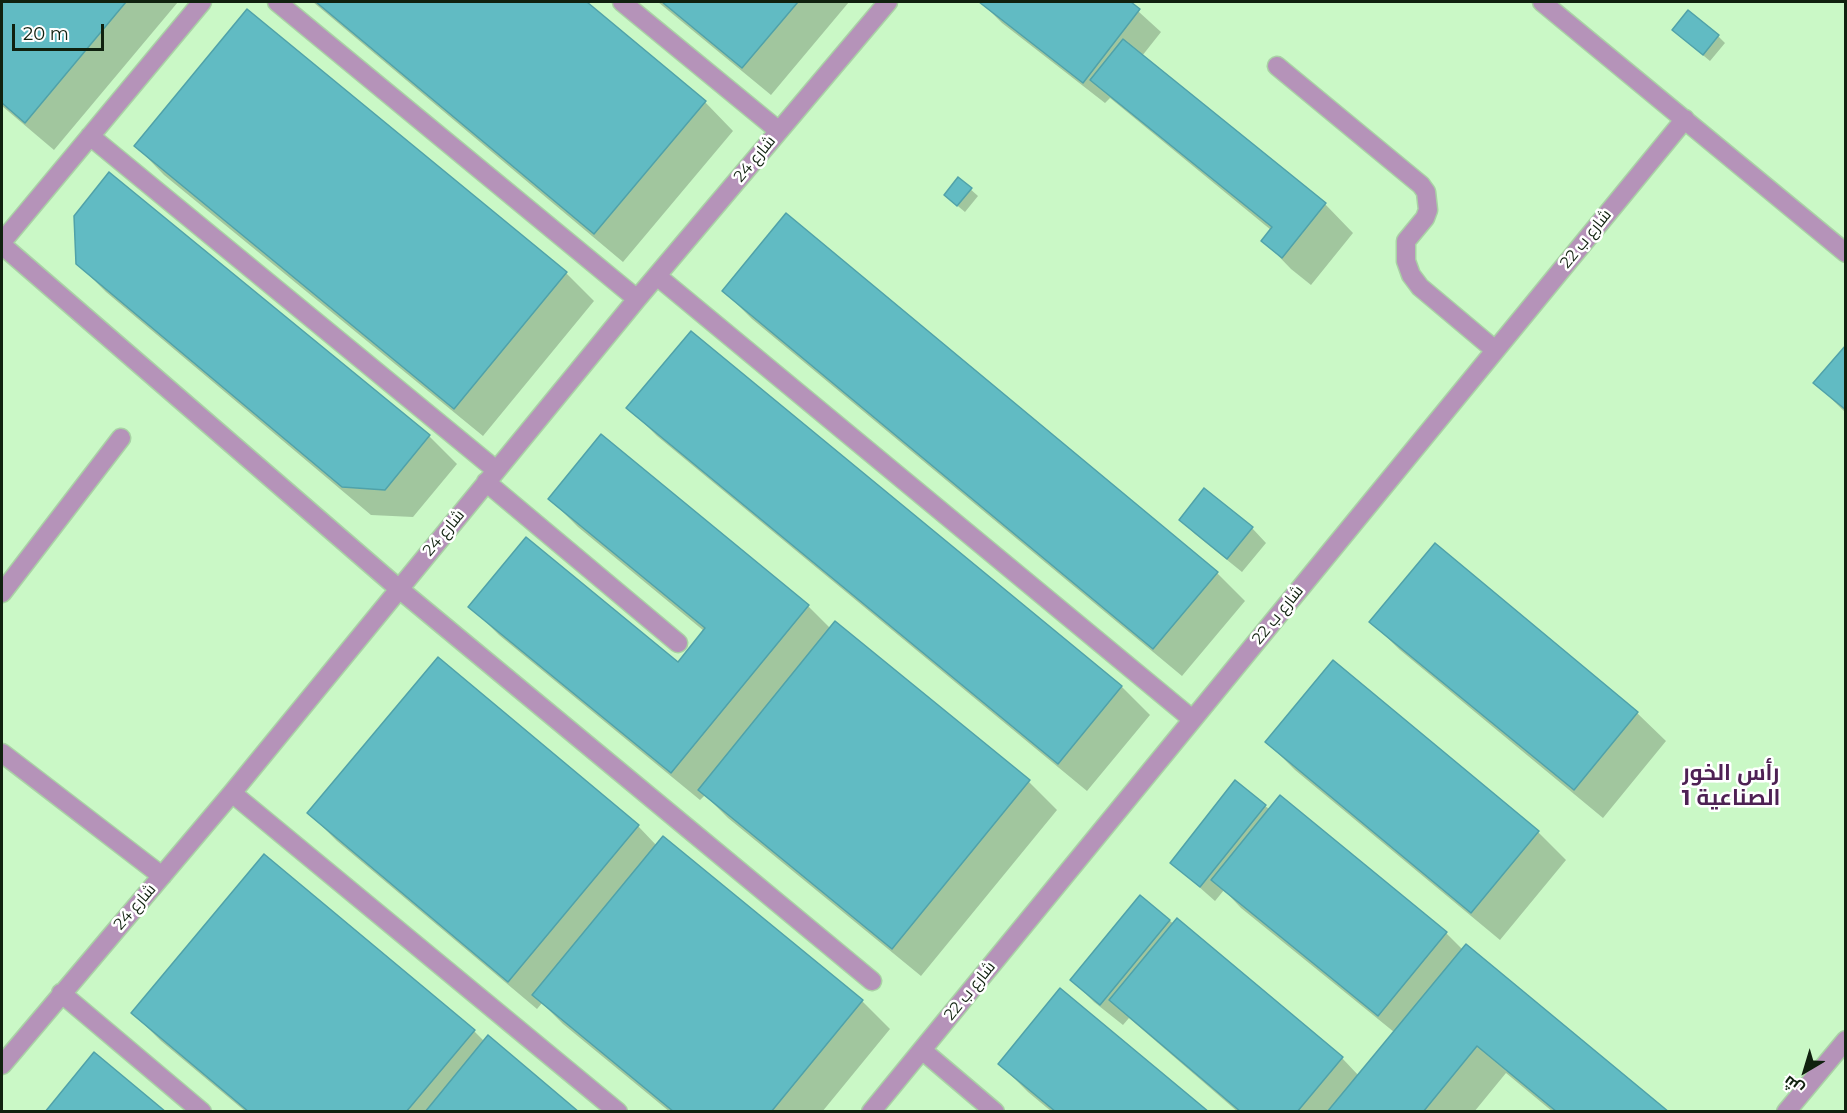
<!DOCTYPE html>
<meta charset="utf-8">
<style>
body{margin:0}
#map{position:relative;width:1847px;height:1113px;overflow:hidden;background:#caf8c6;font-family:Montserrat,Cairo,sans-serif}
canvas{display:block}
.frame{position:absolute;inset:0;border:3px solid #10210f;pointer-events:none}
.north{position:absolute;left:1775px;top:1041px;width:60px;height:60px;-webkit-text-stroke:4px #fff;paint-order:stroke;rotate:218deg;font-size:16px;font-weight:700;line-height:24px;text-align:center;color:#10210f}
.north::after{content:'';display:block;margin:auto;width:21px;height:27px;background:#10210f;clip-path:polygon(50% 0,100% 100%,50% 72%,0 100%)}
.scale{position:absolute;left:12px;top:24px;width:92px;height:27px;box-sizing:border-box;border:3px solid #10210f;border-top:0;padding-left:8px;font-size:18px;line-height:21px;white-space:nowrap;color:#10210f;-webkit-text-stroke:4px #fff;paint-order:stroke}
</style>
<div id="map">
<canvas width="1847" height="1113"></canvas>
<div class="frame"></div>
<div class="north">ش</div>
<div class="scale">20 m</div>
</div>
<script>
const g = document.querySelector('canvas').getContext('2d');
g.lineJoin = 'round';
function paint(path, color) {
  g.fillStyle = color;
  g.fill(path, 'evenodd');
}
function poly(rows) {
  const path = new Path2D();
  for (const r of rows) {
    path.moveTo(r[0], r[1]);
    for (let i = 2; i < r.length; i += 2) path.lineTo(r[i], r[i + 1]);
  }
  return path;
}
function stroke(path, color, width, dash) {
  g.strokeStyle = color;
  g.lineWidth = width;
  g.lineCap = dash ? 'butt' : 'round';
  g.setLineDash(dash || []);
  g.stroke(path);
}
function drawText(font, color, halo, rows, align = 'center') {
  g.font = font + ' Montserrat,Cairo,sans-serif';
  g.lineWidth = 5;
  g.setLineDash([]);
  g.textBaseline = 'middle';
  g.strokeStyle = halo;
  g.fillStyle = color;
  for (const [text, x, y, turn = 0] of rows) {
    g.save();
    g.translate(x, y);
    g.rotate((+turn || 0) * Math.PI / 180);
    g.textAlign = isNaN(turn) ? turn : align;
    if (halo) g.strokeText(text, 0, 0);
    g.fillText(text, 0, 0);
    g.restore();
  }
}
const shadow = poly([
 [2,2,178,2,54,150,2,106],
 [313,2,585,2,705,102,733,131,623,262],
 [658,2,849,2,771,95],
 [981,2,1128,2,1161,32,1142,56,1325,204,1353,233,1311,285,1291,269,1263,240,1271,230,1110,98,1105,103,1002,23],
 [1718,36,1725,43,1710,61,1681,37],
 [136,146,566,273,594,301,483,436,164,175],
 [959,179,978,196,965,212,953,202],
 [77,263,429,436,457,464,413,517,371,515,106,292],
 [724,291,1217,573,1245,601,1182,676,752,319],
 [691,333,1122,687,1150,715,1087,791,657,436,629,408],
 [1846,347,1846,413,1815,383],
 [601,436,808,606,831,629,836,623,1029,782,1057,810,921,976,728,818,705,795,700,800,499,635,471,607,678,664,704,631,578,527,550,499],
 [1181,520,1252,528,1266,543,1242,572,1195,534],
 [1371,622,1637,713,1666,741,1603,818,1400,650],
 [438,659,638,826,657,846,862,1001,890,1029,822,1112,670,1112,563,1024,542,1003,537,1009,337,841,309,813],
 [1267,742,1538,832,1566,860,1500,940,1295,770],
 [1265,806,1446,933,1463,950,1667,1112,1553,1112,1506,1073,1474,1112,1238,1112,1129,1018,1123,1025,1094,1002,1072,980,1140,897,1342,1058,1359,1076,1394,1032,1241,908,1224,890,1215,901,1172,863],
 [133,1013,474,1031,485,1042,577,1112,246,1112,161,1041],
 [1000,1064,1206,1112,1052,1112,1028,1092]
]);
const building = poly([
 [2,2,126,2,25,123,2,103,2,2],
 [316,2,587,2,706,101,594,234,316,2],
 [662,2,798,2,742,68,662,2],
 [979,2,1131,2,1140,9,1083,83,979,2],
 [247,9,567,272,454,409,134,146,247,9],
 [1688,10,1719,35,1703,55,1672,30,1688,10],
 [1123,39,1326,203,1282,258,1261,241,1272,227,1090,80,1123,39],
 [109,172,430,435,385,490,342,487,76,264,74,216,109,172],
 [958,177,972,188,957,206,944,195,958,177],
 [786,213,1218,572,1153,649,722,291,786,213],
 [691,331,1122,686,1058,764,626,408,691,331],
 [1846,345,1846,410,1813,383,1846,345],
 [601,434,809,605,671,773,468,607,526,537,678,662,705,628,548,499,601,434],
 [1204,488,1253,527,1227,559,1179,520,1204,488],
 [1435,543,1638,712,1574,790,1369,622,1435,543],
 [835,621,1030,780,892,949,698,790,835,621],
 [438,657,639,825,508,982,307,813,438,657],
 [1333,660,1539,831,1471,913,1265,742,1333,660],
 [1235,780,1266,805,1200,887,1170,863,1235,780],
 [1280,795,1447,932,1378,1016,1211,880,1280,795],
 [663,836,863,1000,771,1112,674,1112,532,995,663,836],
 [264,854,475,1030,406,1112,249,1112,131,1013,264,854],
 [1140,895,1170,920,1100,1005,1070,980,1140,895],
 [1177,918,1343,1057,1297,1112,1241,1112,1109,1000,1177,918],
 [1466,944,1669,1112,1557,1112,1477,1046,1423,1112,1327,1112,1466,944],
 [1060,988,1209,1112,1056,1112,998,1064,1060,988],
 [488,1035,579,1112,425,1112,488,1035],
 [94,1052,166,1112,45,1112,94,1052]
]);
const minor = poly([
 [277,2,637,299],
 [622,2,779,131],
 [1542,2,1846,253],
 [1277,66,1421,185,1426,192,1428,210,1425,218,1406,241,1406,261,1411,275,1420,287,1495,350],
 [90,136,496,470],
 [2,242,202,2],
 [2,245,398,588,872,981],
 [657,276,1192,719],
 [486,482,678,643],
 [2,593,121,438],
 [2,753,162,876],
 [232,793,618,1112],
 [61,993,202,1112],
 [922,1050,995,1112],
 [2,1065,232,793,637,299,888,2],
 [871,1112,1685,119],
 [1786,1112,1846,1040]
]);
const streetNames = [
 ["شارع 24",755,159,-50],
 ["شارع ب 22",1586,239,-51],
 ["شارع 24",444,533,-50],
 ["شارع ب 22",1278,615,-51],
 ["شارع 24",135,907,-49],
 ["شارع ب 22",970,991,-51]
];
const districtNames = [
 ["رأس الخور",1731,774],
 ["الصناعية 1",1731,799]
];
paint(shadow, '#0003');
paint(building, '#61bbc3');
stroke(building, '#50a2a9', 1.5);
stroke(minor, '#a9d1a5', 21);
stroke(minor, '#b593b9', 18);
drawText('16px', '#10210f', '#fff', streetNames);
drawText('bold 22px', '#4e2154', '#fff', districtNames);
</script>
